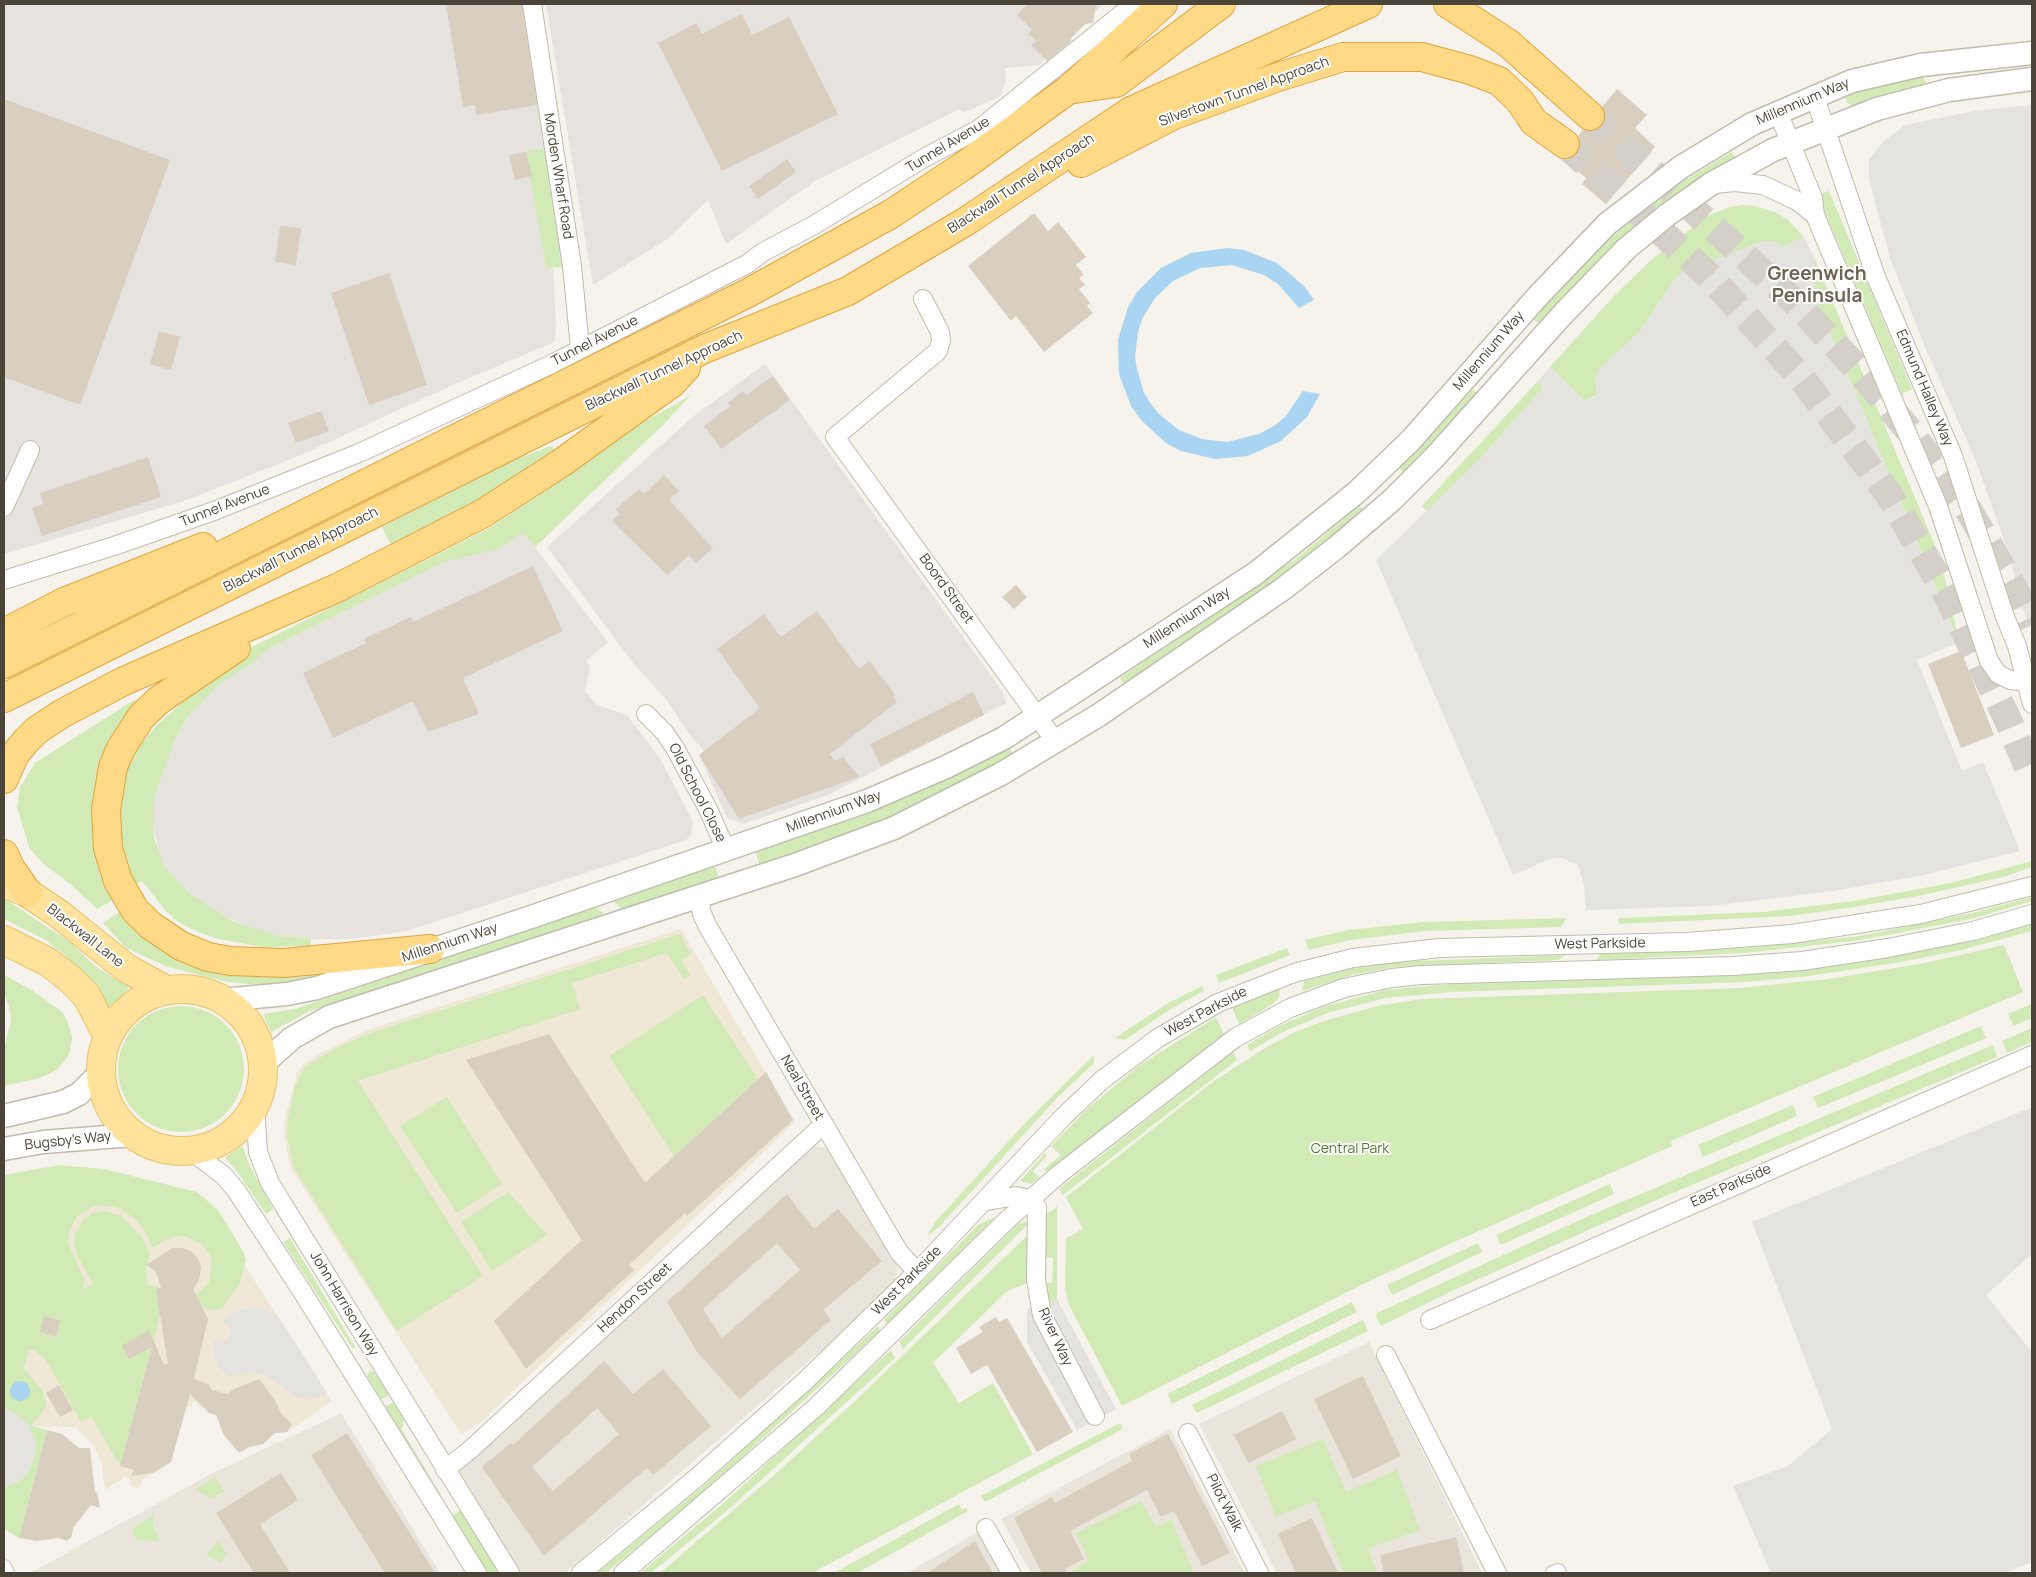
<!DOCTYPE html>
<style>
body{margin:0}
#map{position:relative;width:2036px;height:1577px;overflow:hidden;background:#f6f3ec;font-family:Manrope,sans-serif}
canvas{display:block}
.frame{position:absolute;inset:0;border:5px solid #4b4439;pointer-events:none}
</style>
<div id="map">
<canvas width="2036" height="1577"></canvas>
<div class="frame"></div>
</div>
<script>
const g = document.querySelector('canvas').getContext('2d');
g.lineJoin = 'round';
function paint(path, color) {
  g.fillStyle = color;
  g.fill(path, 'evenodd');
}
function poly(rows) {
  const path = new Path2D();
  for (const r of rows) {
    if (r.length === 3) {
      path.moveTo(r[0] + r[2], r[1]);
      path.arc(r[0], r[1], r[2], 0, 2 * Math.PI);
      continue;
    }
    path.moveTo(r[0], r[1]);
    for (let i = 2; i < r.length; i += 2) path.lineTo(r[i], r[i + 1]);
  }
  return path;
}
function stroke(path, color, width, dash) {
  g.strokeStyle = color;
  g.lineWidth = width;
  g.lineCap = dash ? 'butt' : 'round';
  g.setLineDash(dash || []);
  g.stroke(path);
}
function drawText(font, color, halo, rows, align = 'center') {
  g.font = font + ' Manrope,sans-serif';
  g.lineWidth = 4;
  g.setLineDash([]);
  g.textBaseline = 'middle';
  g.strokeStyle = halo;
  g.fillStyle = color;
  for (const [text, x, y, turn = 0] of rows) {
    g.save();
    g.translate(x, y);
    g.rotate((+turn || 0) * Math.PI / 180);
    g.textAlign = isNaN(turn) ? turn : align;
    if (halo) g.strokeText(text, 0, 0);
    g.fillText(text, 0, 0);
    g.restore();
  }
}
const residential = poly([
 [812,1145,828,1149,897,1265,897,1274,893,1283,872,1306,565,1573,518,1573,457,1476,458,1467],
 [1369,1342,1482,1573,1277,1573,1199,1424],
 [341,1413,440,1573,30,1573,213,1473],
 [1170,1429,1245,1573,1031,1573,1001,1519],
 [978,1532,1000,1573,907,1573]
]);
const industrial = poly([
 [4,4,522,4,546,148,527,152,546,268,553,268,556,326,554,342,446,388,301,455,184,501,4,554],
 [546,4,1103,4,1093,14,1094,22,1085,24,1071,38,1072,42,1066,48,1061,48,1050,64,1045,59,1040,65,1005,68,1006,80,1001,96,963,113,960,109,815,181,726,244,708,200,666,240,593,285],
 [765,364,1003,692,1006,703,828,795,744,824,727,818,699,755,704,751,689,734,666,699,633,663,547,547,695,415],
 [523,532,608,642,586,661,590,666,585,691,597,705,627,715,661,760,693,822,691,835,686,840,407,931,351,939,311,939,278,936,249,927,217,913,175,881,164,867,159,855,152,817,153,801,175,739,187,718,202,700,219,684,250,665,270,648,444,562,495,550]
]);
const education = poly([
 [681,929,795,1122,481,1422,461,1434,290,1167,284,1135,285,1118,297,1073,303,1065,318,1054,370,1029],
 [107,1200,240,1258,332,1401,287,1432,282,1433,277,1430,263,1444,249,1447,239,1453,221,1430,218,1414,211,1414,203,1406,196,1405,197,1402,194,1401,191,1406,186,1408,171,1462,142,1480,139,1488,131,1487,130,1479,125,1477,105,1490,102,1465,98,1454,93,1444,75,1427,30,1426,4,1408,4,1210]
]);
const green = poly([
 [1922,75,1926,82,1922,86,1852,106,1847,103,1845,96,1845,93],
 [546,148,565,267,546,268,526,152],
 [1732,152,1735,158,1689,186,1539,324,1532,319,1595,253,1620,230,1685,180],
 [1829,191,1912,389,1902,394,1818,195],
 [1743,205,1755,206,1777,213,1788,220,1804,237,1656,308,1641,330,1595,378,1597,395,1584,401,1550,367,1611,299,1650,261,1707,216,1730,207],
 [1814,257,1936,548,1949,593,1959,642,1815,296],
 [1537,382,1544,387,1481,458,1427,511,1422,506],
 [1473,390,1480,396,1405,474,1399,468],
 [691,395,663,425,535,547,523,533,495,550,444,562,270,648,250,665,219,684,187,718,175,739,153,801,154,837,164,867,191,894,232,921,278,936,311,939,311,946,263,947,218,939,191,929,177,921,165,910,142,881,130,888,112,840,124,770,138,748,155,727,226,662,246,650,488,529,560,481,626,432],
 [550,446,554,448,552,452,511,482,463,511,391,546,382,527,512,461],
 [1360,506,1365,512,1303,563,1125,686,1120,678,1297,558],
 [134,700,139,709,115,747,117,898,97,909,68,882,43,864,29,847,17,807,20,787,35,763],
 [1009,747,1014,756,900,813,760,867,756,852,893,802],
 [2032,861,2032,867,2003,877,1918,896,1854,907,1790,916,1619,924,1619,918,1763,912,1854,901,1951,883],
 [714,864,720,880,624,910,611,900],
 [2032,897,2032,901,1975,918,1861,940,1745,953,1596,960,1601,953,1692,951,1778,945,1860,936,1973,913],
 [4,898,71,943,94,965,128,987,128,990,109,1007,85,974,62,953,44,939,4,919],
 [594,907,607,915,310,1011,271,1032,263,1014,295,1009],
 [124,909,155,938,334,967,335,975,282,984,248,984,223,981,168,967,126,948,103,923],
 [1567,918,1561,927,1425,931,1350,940,1309,950,1305,940,1348,930,1424,922],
 [2032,924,2032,931,1961,950,1901,962,1809,976,1747,982,1452,992,1386,998,1327,1013,1281,1033,1250,1051,1247,1045,1277,1027,1323,1007,1384,990,1451,984,1747,973,1870,959,1929,949],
 [680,934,691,954,681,961,690,975,684,979,667,953,572,983,580,1009,358,1081,483,1276,397,1331,293,1166,287,1135,288,1119,295,1086,305,1067,336,1048,376,1031],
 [2004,945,2023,992,1671,1141,1672,1146,1454,1242,1361,1285,1122,1406,1068,1303,1065,1287,1066,1238,1083,1229,1066,1197,1214,1081,1267,1047,1295,1032,1324,1021,1377,1006,1422,999,1739,988,1828,979,1925,963],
 [1287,948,1290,955,1219,983,1216,975],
 [1566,955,1558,960,1394,967,1352,975,1302,991,1304,981,1349,969,1393,962],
 [4,975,33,991,62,1012,67,1020,72,1037,69,1055,57,1070,40,1078,4,1086,4,1049,11,1020,9,1006,4,994],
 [1202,986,1204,991,1172,1008,1125,1040,1115,1038,1170,1002],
 [1280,988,1279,997,1273,1004,1239,1024,1232,1007],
 [703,995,758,1079,674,1156,609,1056],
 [2032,1004,2032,1018,2013,1026,2008,1014],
 [181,1069,63],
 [1216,1017,1224,1035,1046,1172,1044,1169,1061,1155,1051,1146,1087,1109,1140,1065],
 [1981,1026,1986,1038,1818,1108,1813,1097],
 [2032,1028,2032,1042,2007,1053,2002,1041],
 [1993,1045,1997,1057,1649,1203,1452,1291,1381,1326,1375,1314,1584,1218],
 [1233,1052,1237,1060,1063,1195,1059,1189],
 [1094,1055,1094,1063,1058,1097,939,1227,927,1236,936,1221,1030,1118],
 [447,1097,502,1184,457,1213,400,1126],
 [1793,1105,1797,1116,1703,1157,1698,1145],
 [241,1146,243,1147,248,1162,273,1209,266,1214,236,1170,225,1158],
 [1045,1153,1047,1156,1033,1171,1039,1178,1031,1184,1020,1181],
 [60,1165,104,1169,197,1192,218,1210,243,1251,246,1259,240,1283,222,1308,216,1310,204,1309,196,1295,209,1283,212,1261,210,1255,200,1243,184,1236,174,1237,165,1240,153,1248,144,1230,134,1218,119,1208,102,1205,92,1207,77,1216,69,1232,68,1243,84,1279,83,1289,93,1284,77,1255,74,1245,75,1234,84,1219,93,1213,104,1211,120,1215,141,1236,150,1253,146,1271,148,1285,167,1289,121,1463,117,1461,91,1416,81,1422,46,1360,35,1350,29,1349,24,1368,42,1390,47,1406,31,1426,47,1430,19,1538,4,1529,4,1487,19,1481,29,1471,34,1459,7,1409,4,1408,4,1175],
 [1610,1184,1614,1194,1501,1245,1496,1235],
 [508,1192,547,1235,492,1271,461,1222],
 [1057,1206,1057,1299,1045,1306,1043,1283,1052,1283,1053,1258,1044,1257,1045,1216],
 [995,1217,887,1324,884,1320,979,1224],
 [1025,1222,1029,1223,903,1349,899,1342,1018,1224],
 [1030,1233,1028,1283,1007,1291,933,1363,959,1403,993,1383,1033,1454,812,1573,660,1573,771,1478,854,1402],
 [290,1238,355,1347,353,1349,283,1242],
 [1478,1243,1482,1252,1392,1295,1387,1285],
 [1352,1302,1357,1312,1172,1404,1167,1394],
 [1363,1320,1368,1331,1197,1413,1192,1405],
 [878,1326,880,1331,705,1491,606,1573,597,1573,702,1487],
 [891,1350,895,1358,729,1509,651,1573,640,1573,725,1502],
 [370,1371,374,1372,389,1395,381,1400,367,1376],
 [393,1402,404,1418,402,1430,441,1495,439,1496,385,1407],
 [1120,1423,1123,1429,985,1502,981,1496],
 [1323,1439,1346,1492,1397,1470,1420,1530,1368,1548,1377,1573,1344,1573,1315,1501,1276,1517,1256,1466],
 [215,1477,224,1491,211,1499,196,1489],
 [1141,1501,1156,1527,1171,1520,1194,1573,1073,1573,1072,1571,1089,1561,1076,1533],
 [959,1504,962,1510,966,1508,968,1511,857,1573,834,1573],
 [461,1510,500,1573,488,1573,451,1516],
 [153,1515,154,1529,160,1541,136,1540,132,1529],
 [219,1541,227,1555,221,1562,206,1555]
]);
const parking = poly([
 [2032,105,2032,626,2026,618,2021,604,2010,556,1975,459,1925,347,1890,258,1869,179,1869,159,1884,141,1905,125,1974,111],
 [1804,237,1814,257,1815,296,1959,642,1917,660,1962,771,1983,762,2020,851,1924,875,1833,891,1710,906,1586,910,1584,885,1578,865,1561,858,1552,858,1513,875,1376,560,1481,458,1544,387,1537,382,1550,367,1584,401,1597,396,1595,378,1599,369,1641,330,1676,277,1682,272,1762,241,1778,242,1782,248],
 [2032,1107,2032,1254,1986,1295,2032,1352,2032,1562,2005,1573,1771,1573,1733,1486,1788,1466,1832,1429,1752,1222],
 [1057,1299,1116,1409,1077,1430,1027,1342,1027,1309,1045,1306],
 [253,1307,265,1309,280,1319,327,1393,315,1399,298,1398,265,1375,248,1372,229,1377,220,1368,213,1353,214,1340,226,1342,232,1331,222,1321,236,1311],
 [4,1408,17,1414,30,1426,36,1445,34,1459,29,1471,19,1481,4,1487]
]);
const water = poly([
 [1227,248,1244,250,1277,263,1304,286,1314,300,1299,308,1278,284,1264,275,1232,265,1200,268,1173,281,1155,298,1142,319,1138,332,1135,357,1137,369,1144,393,1151,404,1159,414,1179,430,1202,439,1227,442,1259,434,1274,426,1286,416,1303,391,1320,394,1307,417,1281,441,1248,456,1215,459,1181,451,1166,443,1141,420,1131,406,1119,374,1118,340,1128,307,1137,292,1161,268,1191,253],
 [20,1391,10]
]);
const building = poly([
 [446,4,522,4,537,105,476,115,475,105,463,107],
 [1028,4,1096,4,1093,23,1085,24,1071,38,1071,41,1047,61,1031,45,1036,41,1028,34,1032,30,1017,15],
 [742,14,752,35,789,17,838,114,722,171,658,43,697,23,702,34],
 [1617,89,1647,115,1635,128,1655,147,1606,204,1582,184,1586,178,1564,160,1572,158,1578,153,1581,145,1578,136,1583,130,1594,131,1602,126,1605,119,1602,107],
 [4,99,170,160,80,405,4,377],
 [526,152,532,176,515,180,509,155],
 [787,159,796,172,758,199,749,186],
 [1034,213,1048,231,1058,222,1086,257,1076,265,1084,275,1079,278,1085,285,1079,289,1090,303,1087,306,1093,313,1044,352,1016,316,1011,321,968,266],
 [280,226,301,228,296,265,275,262],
 [389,273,427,385,369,405,331,293],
 [159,331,180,337,171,370,150,364],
 [773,376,790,400,721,449,704,426,731,406,728,403,743,391,746,395],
 [321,411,329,431,296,443,288,423],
 [148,457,161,497,42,536,32,508,43,504,40,493],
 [664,475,679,491,669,500,713,548,696,563,689,555,667,575,612,521,620,514,616,509,639,489,644,494],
 [533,566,563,631,463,678,479,714,428,732,413,701,333,738,303,673,366,643,364,639,411,617,413,622],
 [1016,585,1027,597,1014,609,1002,597],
 [817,611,859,669,870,661,895,695,893,696,897,702,830,754,835,761,843,757,859,777,739,819,699,755,760,708,717,649,764,614,781,637],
 [1961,651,1994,735,1961,748,1928,664],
 [973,692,984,715,881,766,870,744],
 [549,1034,645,1183,766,1072,793,1120,687,1216,685,1213,629,1265,634,1270,526,1369,494,1321,582,1240,466,1060],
 [787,1194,814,1229,838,1209,882,1261,823,1310,831,1320,740,1399,697,1352,667,1302],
 [777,1243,800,1270,722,1338,703,1309],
 [172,1248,182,1248,191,1251,198,1258,201,1268,199,1280,193,1289,208,1319,194,1379,208,1384,212,1390,227,1394,234,1389,259,1379,274,1399,282,1415,292,1424,287,1432,275,1433,263,1444,249,1447,239,1453,224,1435,216,1415,209,1413,190,1394,171,1462,153,1473,131,1476,134,1470,120,1466,152,1347,129,1359,122,1346,149,1330,164,1365,168,1364,156,1290,161,1287,156,1272,147,1265],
 [44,1316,60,1320,56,1337,40,1332],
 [996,1317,999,1322,1007,1318,1073,1432,1037,1452,987,1365,971,1374,956,1348,983,1332,979,1327],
 [604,1361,633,1394,663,1369,711,1426,653,1475,647,1468,544,1556,482,1467,511,1443,513,1445],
 [597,1408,619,1434,553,1491,532,1467],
 [1363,1376,1401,1456,1353,1479,1314,1399],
 [59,1385,73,1410,60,1417,46,1393],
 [1282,1411,1296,1439,1248,1463,1234,1435],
 [47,1430,62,1434,79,1448,90,1448,95,1492,97,1492,100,1508,91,1505,73,1528,72,1536,67,1541,58,1538,37,1541,19,1538],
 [347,1433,435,1573,385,1573,311,1455],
 [1168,1434,1230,1553,1202,1566,1174,1511,1161,1517,1147,1490,1070,1531,1084,1559,1065,1569,1067,1573,1042,1573,1014,1518,1052,1497,1055,1503,1132,1461,1129,1454],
 [281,1473,298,1500,260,1524,290,1573,254,1573,216,1513],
 [1312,1518,1338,1573,1296,1573,1278,1534],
 [1456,1537,1464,1573,1384,1573,1380,1555],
 [975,1541,993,1573,927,1573]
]);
const trunkTunnel = poly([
 [1590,116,1795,302,1855,366,1907,428,1969,511,2015,590,2032,625],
 [1565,144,1708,275,1800,376,1890,496,1945,591,2008,720,2032,777]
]);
const pedestrian = poly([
 [4,1567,7,1573],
 [1553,1573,1558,1571,1559,1573]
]);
const minor = poly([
 [532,4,572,266,580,348],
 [1814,95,1876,277,1953,456,2005,617,2017,646,2032,704],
 [1778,112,1813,198,1815,215,1938,506,1989,661,1998,674,2010,680,2032,682],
 [1714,184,1734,182,1763,185,1797,201,1815,215],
 [923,299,940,332,941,341,938,351,835,437,1056,742],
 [4,507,30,450],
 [4,580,114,546,214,511,359,453,552,364,747,264,763,252,814,225,924,158,979,129,1134,4],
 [646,714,664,732,675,748,708,809,726,850],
 [699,897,702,914,708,927,899,1252,917,1272],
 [255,1105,258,1152,270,1183,510,1573],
 [191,1151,223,1175,236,1190,305,1296,477,1573],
 [987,1201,1016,1196,1030,1199,1037,1207,1036,1280,1042,1315,1095,1416],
 [1430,1320,2032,1055],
 [1386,1355,1497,1573],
 [1188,1433,1259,1573],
 [445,1470,471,1449,824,1124],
 [986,1528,1011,1573],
 [581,1573,695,1479,804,1382,917,1272,1064,1116,1102,1080,1158,1038,1218,1003,1294,973,1353,958,1439,948,1687,942,1792,934,1921,914,2032,886],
 [623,1573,816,1407,1006,1221,1058,1175,1235,1038,1290,1008,1344,988,1392,978,1422,975,1732,966,1802,961,1888,948,1973,931,2032,914]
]);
const tertiary = poly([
 [222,1000,287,994,317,988,531,917,867,801,946,767,1004,738,1256,573,1357,492,1411,440,1538,296,1607,224,1681,167,1752,124,1852,81,1921,65,2032,53],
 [262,1065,292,1038,329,1017,795,865,894,828,1001,774,1099,715,1283,589,1337,547,1392,500,1434,458,1563,314,1626,249,1667,215,1711,184,1773,150,1877,109,1949,90,2032,79],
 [4,1116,63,1102,79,1094,101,1072],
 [4,1149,43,1142,133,1135]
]);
const primary = poly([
 [4,883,28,893,59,914,126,968,166,990],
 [4,940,48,962,70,979,86,995,108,1036],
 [182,1070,81]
]);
const trunk = poly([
 [1448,4,1508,43,1590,116],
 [1068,90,1116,83,1221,4],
 [1081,163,1174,115,1278,77,1343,57,1422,57,1470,70,1499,81,1520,101,1534,122,1565,144],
 [4,633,64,602,203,547],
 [236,648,159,700,141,717,120,750,113,767,106,810,108,848,118,881,135,910,150,925,181,946,208,957,231,961,284,963,430,949],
 [4,664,748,293,891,214,962,167,1068,90,1163,4],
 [4,698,704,349,848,291,965,222,1131,111,1368,4],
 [4,779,15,754,26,741,37,730,63,713,124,681,337,588,482,514,561,463,672,383,686,368],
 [4,854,11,869,28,893]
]);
const streetNames = [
 ["Silvertown Tunnel Approach",1244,92,-20],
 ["Millennium Way",1803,102,-23],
 ["Tunnel Avenue",948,145,-31],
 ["Morden Wharf Road",558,176,81],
 ["Blackwall Tunnel Approach",1021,184,-33],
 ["Tunnel Avenue",595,341,-27],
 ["Millennium Way",1489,351,-49],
 ["Blackwall Tunnel Approach",664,371,-25],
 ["Edmund Halley Way",1924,388,67],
 ["Tunnel Avenue",225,506,-21],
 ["Blackwall Tunnel Approach",301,550,-27],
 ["Boord Street",946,589,54],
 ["Millennium Way",1187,618,-33],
 ["Old School Close",697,793,63],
 ["Millennium Way",834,812,-20],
 ["Blackwall Lane",85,936,38],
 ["Millennium Way",450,943,-18],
 ["West Parkside",1600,944,-1],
 ["West Parkside",1206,1012,-28],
 ["Neal Street",802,1088,60],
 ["Bugsby's Way",68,1141,-6],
 ["East Parkside",1731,1186,-24],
 ["West Parkside",907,1281,-45],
 ["Hendon Street",635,1298,-43],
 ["John Harrison Way",344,1304,59],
 ["River Way",1055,1337,65],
 ["Pilot Walk",1224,1503,63]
];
const parkNames = [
 ["Central Park",1350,1149]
];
const districtNames = [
 ["Greenwich",1817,275],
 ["Peninsula",1817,297]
];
paint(residential, '#eae5da');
paint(industrial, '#e6e2dd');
paint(education, '#efe8d6');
paint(green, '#d2eab5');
paint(parking, '#e5e3e0');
paint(water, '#a9d4f2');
paint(building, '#d8cfc1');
stroke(trunkTunnel, '#d4d0c8', 28, [28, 14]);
stroke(pedestrian, '#c2bbae', 16);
stroke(minor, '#c2bbae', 20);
stroke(tertiary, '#c2bbae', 25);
stroke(primary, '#e6c16a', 30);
stroke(trunk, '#e0a43c', 30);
stroke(pedestrian, '#fff', 14);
stroke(minor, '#fff', 18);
stroke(tertiary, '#fff', 22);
stroke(primary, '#ffe39c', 28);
stroke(trunk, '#ffd985', 28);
drawText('14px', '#4b4439', '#fff', streetNames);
drawText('14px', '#4a7f2a', '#fff', parkNames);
drawText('bold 19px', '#6e6250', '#fff', districtNames);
</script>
